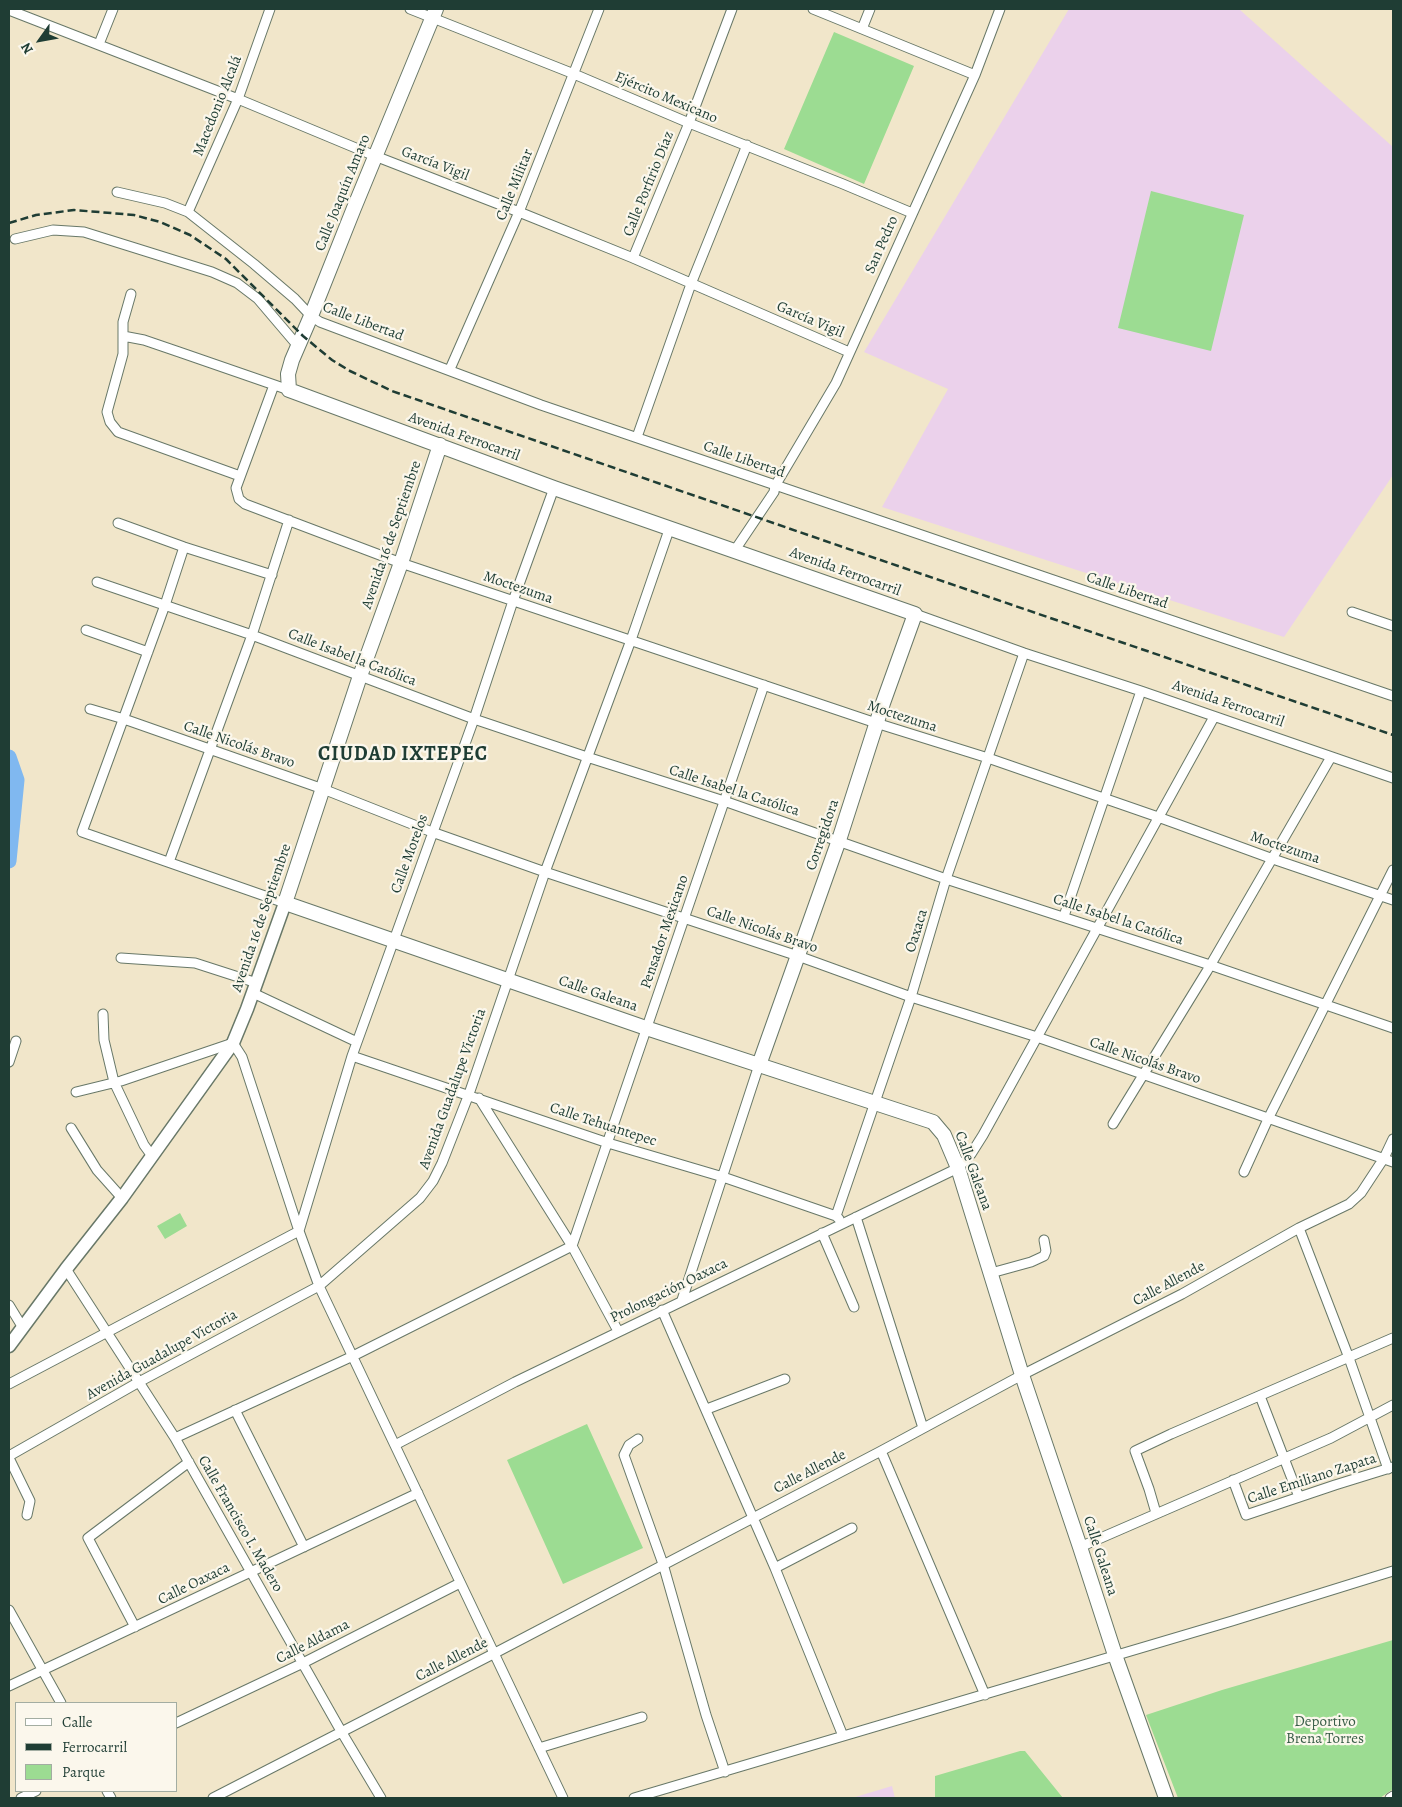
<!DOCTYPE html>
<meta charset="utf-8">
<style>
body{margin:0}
#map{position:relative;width:1402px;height:1807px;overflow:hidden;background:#f1e6ca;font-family:Alegreya,serif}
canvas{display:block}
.frame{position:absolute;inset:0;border:10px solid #1f3d34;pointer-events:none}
.legend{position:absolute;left:15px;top:1702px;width:162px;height:90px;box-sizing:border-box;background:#fbf7ec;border:1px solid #a3ada2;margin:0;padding:6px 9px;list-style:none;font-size:15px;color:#1f3d34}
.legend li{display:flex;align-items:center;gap:10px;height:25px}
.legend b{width:25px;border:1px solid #a3ada2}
.north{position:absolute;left:15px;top:15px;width:50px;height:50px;-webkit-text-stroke:4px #fbf7ec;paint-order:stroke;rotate:238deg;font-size:14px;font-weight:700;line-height:20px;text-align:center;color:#1f3d34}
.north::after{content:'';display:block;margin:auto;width:18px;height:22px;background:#1f3d34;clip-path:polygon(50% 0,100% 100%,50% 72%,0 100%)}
</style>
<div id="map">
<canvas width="1402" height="1807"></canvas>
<div class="frame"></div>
<ul class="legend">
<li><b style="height:6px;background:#fff"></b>Calle</li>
<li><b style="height:6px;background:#1f3d34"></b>Ferrocarril</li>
<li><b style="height:14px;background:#9cdc92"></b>Parque</li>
</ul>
<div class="north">N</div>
</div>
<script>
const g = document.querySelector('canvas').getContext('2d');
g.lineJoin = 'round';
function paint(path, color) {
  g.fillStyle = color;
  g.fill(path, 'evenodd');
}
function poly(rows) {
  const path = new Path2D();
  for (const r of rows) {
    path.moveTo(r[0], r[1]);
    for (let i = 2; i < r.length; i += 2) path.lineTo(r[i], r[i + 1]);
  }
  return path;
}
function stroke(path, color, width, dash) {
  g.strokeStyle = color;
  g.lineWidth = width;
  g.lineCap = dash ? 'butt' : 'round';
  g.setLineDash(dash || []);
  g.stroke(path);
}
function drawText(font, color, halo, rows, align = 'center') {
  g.font = font + ' Alegreya,serif';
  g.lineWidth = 4.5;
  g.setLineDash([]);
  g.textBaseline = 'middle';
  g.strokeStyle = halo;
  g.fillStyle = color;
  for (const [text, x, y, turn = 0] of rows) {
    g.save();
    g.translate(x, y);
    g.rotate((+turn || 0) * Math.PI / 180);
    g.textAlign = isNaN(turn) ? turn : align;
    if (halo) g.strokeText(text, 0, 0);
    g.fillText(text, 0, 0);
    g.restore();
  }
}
const built = poly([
 [1069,9,1239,9,1393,147,1393,475,1284,637,882,507,948,389,864,352],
 [892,1786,895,1798,852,1798]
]);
const green = poly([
 [834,32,914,66,864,184,784,149],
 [1151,191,1244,215,1211,351,1118,328],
 [180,1213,187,1226,165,1239,157,1226],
 [587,1424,643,1548,563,1584,507,1460],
 [1393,1640,1393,1789,1380,1798,1178,1798,1146,1715,1222,1690],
 [1020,1751,1025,1751,1063,1798,935,1798,935,1776]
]);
const river = poly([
 [9,757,17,780,9,861]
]);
const street = poly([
 [410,9,574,74,689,123,843,184,912,213],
 [813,9,975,75],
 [9,10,238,99,375,156,519,212,633,258,849,352],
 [862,29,870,9],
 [99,44,113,9],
 [117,192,165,203,188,212,254,264,295,299,311,316,320,322,541,405,1393,696],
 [188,212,238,99,270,9],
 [15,239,53,230,84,232,212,272,237,283,258,299,298,346],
 [633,258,689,123,732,9],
 [123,336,123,322,131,294],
 [450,369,519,212,599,9],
 [274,385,236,488,239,499,245,504,401,563,876,723,988,758,1158,817,1273,859,1393,900],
 [637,437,691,284,747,145],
 [240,476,118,432,110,422,107,412,123,354,123,336,144,340,182,353,289,390],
 [118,523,184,547,272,575],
 [184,547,165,605,82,832,285,903],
 [735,550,774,492,775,486,836,383,975,75,1000,9],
 [97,582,252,635,474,719,587,757,724,801,946,879,1210,965,1393,1028],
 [1352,612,1393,626],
 [915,614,1024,653,1141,691,1393,778],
 [86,630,148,652],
 [90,709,124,719,323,789,432,832,545,872,798,956,911,997,1037,1037,1393,1162],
 [169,862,252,635,289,520],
 [1064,916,1141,691],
 [121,958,195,963,257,983],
 [253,993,357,1042],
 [103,1014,104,1040,114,1082,144,1145,152,1156],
 [352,1056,608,1143,723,1177,836,1216,839,1219],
 [9,1062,16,1041],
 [76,1092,121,1081,233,1043,242,1057,299,1231,319,1286,563,1798],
 [479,1098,572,1246,618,1331],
 [1113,1124,1207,971,1331,757],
 [71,1128,97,1170,122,1198],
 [1244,1172,1269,1117,1393,870],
 [836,1216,911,997,946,879,1024,653],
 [856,1217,923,1428],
 [1299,1228,1349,1358,1388,1469],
 [822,1233,854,1307],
 [66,1269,175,1438,341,1731,381,1798],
 [991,1273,1031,1262,1044,1256,1046,1251,1044,1240],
 [682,1300,759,1065],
 [9,1305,23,1328],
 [662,1310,775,1568,843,1736],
 [9,1384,299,1231,352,1056,474,719,513,601,554,488],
 [1260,1396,1299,1497],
 [707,1409,785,1379],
 [235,1410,304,1547],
 [175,1438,353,1356,572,1246,764,685],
 [638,1439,629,1445,624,1455,663,1564,706,1715,725,1772],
 [395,1445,515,1382,958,1168,971,1154,983,1135,1214,717],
 [881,1451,985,1695],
 [9,1456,139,1382,319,1286,420,1198,433,1181,442,1163,469,1094,545,872,631,640,670,527],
 [9,1458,30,1501,27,1515],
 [1233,1480,1246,1515,1335,1485,1393,1467],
 [1156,1513,1149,1489,1135,1451,1171,1434,1393,1338],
 [1080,1547,1331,1438,1393,1405],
 [775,1568,852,1528],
 [9,1610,61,1703],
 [135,1627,88,1538,189,1462],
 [9,1686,418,1493],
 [176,1723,303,1663,460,1583],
 [539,1748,642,1717],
 [107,1791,111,1798],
 [21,1798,36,1791],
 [213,1798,495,1653,881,1451,1022,1375,1182,1294,1299,1228,1349,1204,1361,1193,1384,1158,1393,1139],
 [634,1798,1232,1621,1393,1571],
 [1390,1798,1393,1796]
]);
const secondary = poly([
 [9,1346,66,1269,122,1198,233,1043,247,1009,285,903]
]);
const primary = poly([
 [436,9,354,208,311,316,292,360,288,374,289,390,554,488,915,614,883,703,839,840,759,1065],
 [440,445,401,563,360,676,285,903,646,1028,933,1122,944,1135,958,1168,1022,1375,1080,1547,1115,1655,1166,1798]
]);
const rail = poly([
 [9,223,36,215,74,210,134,215,160,222,190,235,226,259,303,336,332,360,350,371,392,391,863,554,1393,735]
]);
const streetNames = [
 ["Ejército Mexicano",666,98,23],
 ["Macedonio Alcalá",218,106,-68],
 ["García Vigil",435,164,21],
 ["Calle Porfirio Díaz",649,184,-68],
 ["Calle Militar",515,185,-68],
 ["Calle Joaquín Amaro",343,193,-68],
 ["San Pedro",882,245,-66],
 ["García Vigil",810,320,23],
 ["Calle Libertad",363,322,21],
 ["Avenida Ferrocarril",464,437,20],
 ["Calle Libertad",744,460,19],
 ["Avenida 16 de Septiembre",392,535,-71],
 ["Avenida Ferrocarril",845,572,20],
 ["Moctezuma",518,588,19],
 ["Calle Libertad",1127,591,19],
 ["Calle Isabel la Católica",352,658,21],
 ["Avenida Ferrocarril",1228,704,19],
 ["Moctezuma",902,717,18],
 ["Calle Nicolás Bravo",239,745,19],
 ["Calle Isabel la Católica",734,791,18],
 ["Corregidora",823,835,-71],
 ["Moctezuma",1285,848,19],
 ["Calle Morelos",410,854,-70],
 ["Avenida 16 de Septiembre",262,918,-71],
 ["Calle Isabel la Católica",1118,920,18],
 ["Calle Nicolás Bravo",762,930,19],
 ["Oaxaca",917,931,-73],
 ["Pensador Mexicano",665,932,-71],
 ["Calle Galeana",598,994,19],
 ["Calle Nicolás Bravo",1145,1061,19],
 ["Avenida Guadalupe Victoria",453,1089,-70],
 ["Calle Tehuantepec",603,1125,18],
 ["Calle Galeana",973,1171,70],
 ["Calle Allende",1169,1284,-28],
 ["Prolongación Oaxaca",669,1291,-26],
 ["Avenida Guadalupe Victoria",162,1355,-29],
 ["Calle Allende",810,1472,-27],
 ["Calle Emiliano Zapata",1312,1479,-18],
 ["Calle Francisco I. Madero",240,1524,60],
 ["Calle Galeana",1100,1556,72],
 ["Calle Oaxaca",194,1584,-26],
 ["Calle Aldama",313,1642,-27],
 ["Calle Allende",452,1660,-27]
];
const parkNames = [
 ["Deportivo",1325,1722],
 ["Brena Torres",1325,1739]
];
const districtNames = [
 ["CIUDAD IXTEPEC",403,755]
];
paint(built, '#ebd1eb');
paint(green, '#9cdc92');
stroke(river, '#80b8f0', 15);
stroke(street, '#687868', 11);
stroke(secondary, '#687868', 15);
stroke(primary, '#687868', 16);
stroke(street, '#fff', 9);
stroke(secondary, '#fff', 12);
stroke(primary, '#fff', 14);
stroke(rail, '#1f3d34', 2.5, [8, 4]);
drawText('15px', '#1f3d34', '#fbf7ec', streetNames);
drawText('15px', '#385d47', '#fbf7ec', parkNames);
g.letterSpacing = '1px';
drawText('bold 20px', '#1f3d34', '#fbf7ec', districtNames);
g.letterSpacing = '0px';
</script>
